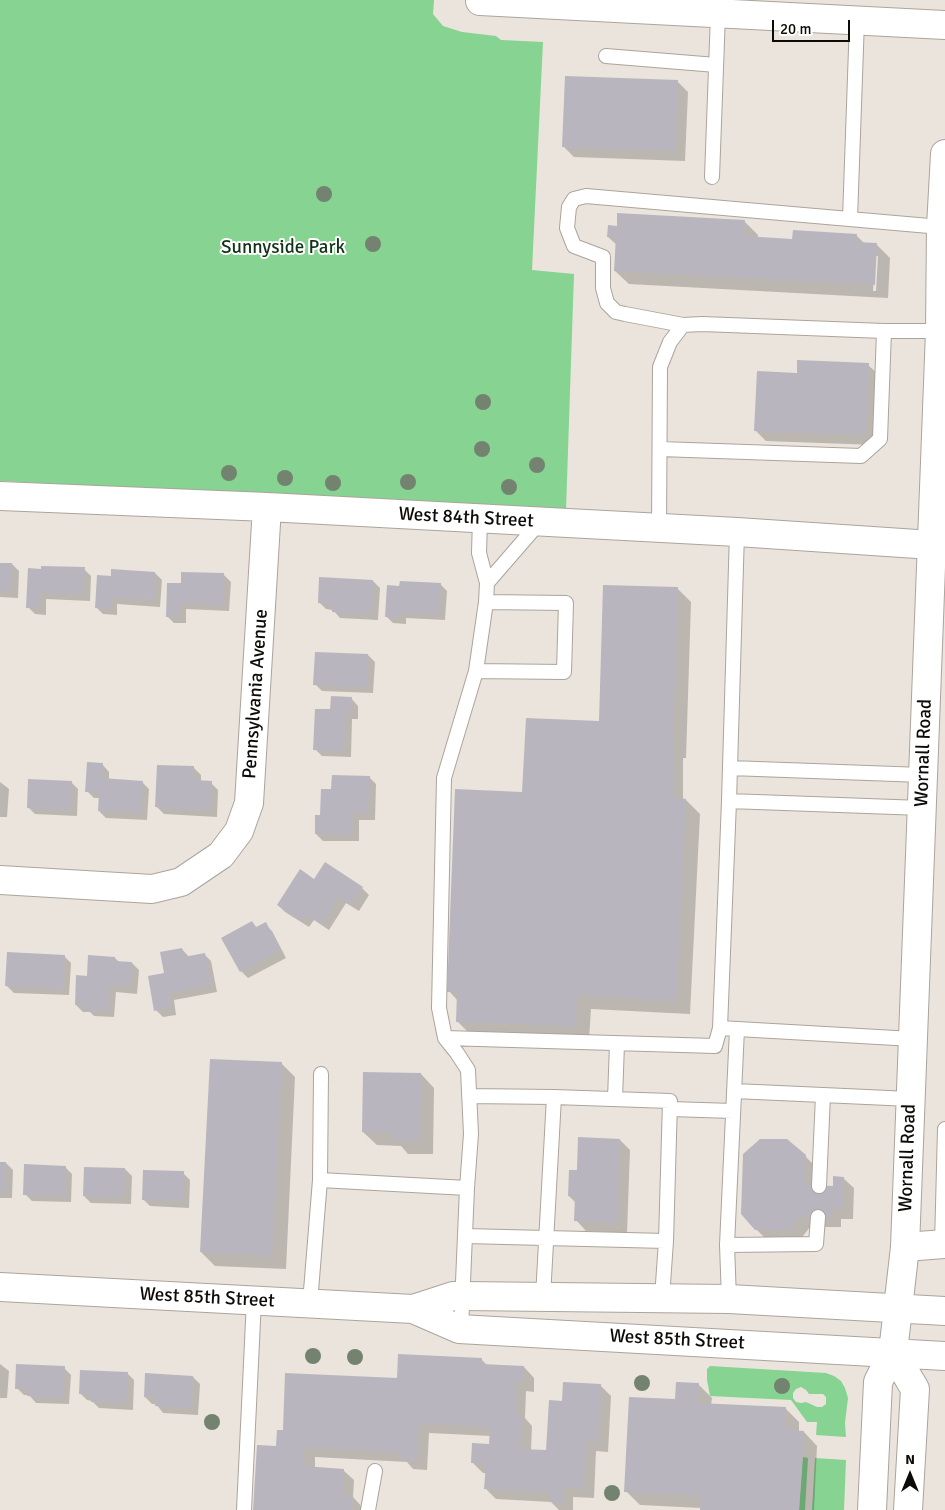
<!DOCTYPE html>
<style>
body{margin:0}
#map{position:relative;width:945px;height:1510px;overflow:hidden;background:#ebe4dc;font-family:Signika,sans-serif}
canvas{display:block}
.north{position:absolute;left:885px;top:1450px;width:50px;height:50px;-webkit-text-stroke:4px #fff;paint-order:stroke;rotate:0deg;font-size:14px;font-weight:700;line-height:20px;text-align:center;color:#0d0b08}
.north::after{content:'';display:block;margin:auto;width:18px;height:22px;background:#0d0b08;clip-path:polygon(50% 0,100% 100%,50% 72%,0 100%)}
.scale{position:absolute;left:772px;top:20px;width:78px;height:22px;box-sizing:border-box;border:2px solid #0d0b08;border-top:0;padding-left:6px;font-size:15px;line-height:18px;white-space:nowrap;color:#0d0b08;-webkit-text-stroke:4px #fff;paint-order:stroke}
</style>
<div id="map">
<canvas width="945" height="1510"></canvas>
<div class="north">N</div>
<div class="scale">20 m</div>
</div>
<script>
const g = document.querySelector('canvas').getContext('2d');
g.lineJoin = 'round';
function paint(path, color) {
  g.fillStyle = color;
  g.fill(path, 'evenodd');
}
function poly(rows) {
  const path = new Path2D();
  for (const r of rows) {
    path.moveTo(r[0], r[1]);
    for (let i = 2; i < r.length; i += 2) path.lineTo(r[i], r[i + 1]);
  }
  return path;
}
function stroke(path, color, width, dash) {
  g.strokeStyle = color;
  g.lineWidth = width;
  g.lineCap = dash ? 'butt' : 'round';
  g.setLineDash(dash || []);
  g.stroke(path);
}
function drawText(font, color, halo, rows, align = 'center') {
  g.font = font + ' Signika,sans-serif';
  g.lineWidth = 4;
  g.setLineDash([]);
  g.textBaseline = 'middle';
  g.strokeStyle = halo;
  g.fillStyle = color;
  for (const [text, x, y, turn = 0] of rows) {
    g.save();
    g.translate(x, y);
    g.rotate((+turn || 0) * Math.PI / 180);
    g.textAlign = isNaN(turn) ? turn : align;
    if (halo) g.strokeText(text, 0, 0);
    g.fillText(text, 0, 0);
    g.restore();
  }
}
const green = poly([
 [0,0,434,0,433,14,443,26,462,32,496,36,501,40,543,42,532,270,574,274,566,510,0,481],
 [710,1366,826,1373,834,1376,841,1381,845,1388,848,1398,845,1423,846,1437,816,1435,817,1422,807,1422,791,1400,710,1396,707,1380,707,1369],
 [801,1387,806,1390,809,1394,823,1394,826,1397,826,1404,822,1407,817,1407,806,1402,801,1403,796,1402,793,1398,793,1393,796,1389],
 [803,1457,808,1458,805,1510,799,1510],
 [815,1458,846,1460,844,1510,812,1510]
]);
const shadow = poly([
 [677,81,688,92,685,161,574,157,563,146],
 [744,221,758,235,758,238,793,240,856,235,865,244,876,244,890,258,888,298,629,284,615,271,617,245,608,237,618,227],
 [875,256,878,256,876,291,873,291],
 [868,365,879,375,876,445,766,441,755,430],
 [0,564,12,564,19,571,18,598,0,597],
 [84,569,91,576,90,601,46,599,46,615,35,614,28,607,29,570],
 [155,573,162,580,160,607,117,604,117,615,103,614,96,607,112,577],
 [224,575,231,582,229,611,186,609,186,623,174,623,167,616,182,584],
 [373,581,380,588,378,620,340,618,333,610,326,609,319,602],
 [440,584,447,591,445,620,406,618,406,624,393,623,386,616,400,587],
 [677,588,691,602,686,758,683,758,683,800,686,800,700,814,690,1014,591,1009,589,1040,471,1035,457,1021,458,1001,449,991,525,793,600,722],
 [368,655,375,662,373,693,322,691,315,684],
 [351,698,358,706,358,719,352,719,351,757,322,756,315,749,331,711],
 [102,764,109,772,109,780,142,782,149,789,147,820,106,818,99,811,100,798,94,798,87,791],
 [194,768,201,775,201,782,211,783,218,790,217,817,164,814,157,807],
 [369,777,376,784,375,820,359,820,359,841,323,841,316,834,332,790],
 [0,782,9,789,7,817,0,817],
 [71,782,78,789,77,816,35,814,28,807],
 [326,864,362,888,369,895,359,911,346,903,329,930,314,920,309,927,285,912,278,905,315,881],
 [252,923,257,928,265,924,272,931,286,958,248,978,241,971],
 [182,949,189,957,204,954,211,961,217,992,174,1000,176,1015,163,1017,156,1010,165,974],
 [64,956,71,963,69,995,14,993,7,986],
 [115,958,120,963,132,963,139,970,137,994,116,992,114,1017,94,1016,90,1012,83,1012,76,1005],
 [281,1063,295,1077,286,1269,215,1266,201,1252],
 [421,1074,434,1088,433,1154,408,1154,401,1146,377,1145,363,1132],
 [620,1140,630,1150,627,1233,586,1231,576,1220,576,1203,569,1196,578,1171],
 [805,1156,816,1167,816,1187,834,1187,843,1178,854,1188,853,1219,841,1219,841,1227,810,1227,800,1240,767,1240,756,1229],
 [0,1163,6,1163,13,1170,12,1198,0,1198],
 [65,1167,72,1174,71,1202,32,1201,25,1194],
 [125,1169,132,1176,131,1204,91,1203,84,1196],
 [183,1173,190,1180,189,1208,150,1206,143,1199],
 [481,1359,487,1365,524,1367,534,1378,534,1392,526,1391,525,1418,532,1426,531,1451,548,1452,563,1402,600,1385,611,1396,608,1452,596,1451,594,1498,573,1497,573,1510,559,1510,551,1502,496,1499,486,1489,486,1473,483,1473,472,1462,490,1445,491,1436,429,1433,427,1470,413,1469,407,1462,315,1457,315,1468,343,1470,354,1480,353,1497,363,1508,363,1510,255,1510,284,1431,398,1380],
 [0,1364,9,1371,7,1398,0,1398],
 [64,1368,71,1375,69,1404,36,1403,29,1395,24,1395,17,1388],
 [127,1373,134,1380,133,1410,99,1408,92,1401,87,1400,80,1393],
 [146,1375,193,1377,200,1384,198,1415,163,1413,156,1404,152,1404,145,1397],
 [698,1384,712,1398,711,1405,785,1408,799,1422,799,1432,804,1432,817,1446,814,1510,701,1510,701,1508,640,1505,626,1491,677,1400]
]);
const building = poly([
 [565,76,678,80,675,151,562,147],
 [617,213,745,220,744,236,792,239,793,230,857,234,856,242,877,243,875,285,614,271,616,237,607,237,608,225,617,226],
 [797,360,869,363,866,435,754,431,757,371,797,373],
 [0,563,12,563,11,591,0,591],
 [41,566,85,567,83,595,40,593,39,608,26,608,28,568,41,569],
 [111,569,155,572,154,600,111,598,110,609,95,608,97,575,111,576],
 [181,572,224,573,223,605,180,603,179,617,166,617,167,583,181,583],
 [319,577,373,580,372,614,332,612,332,604,318,603],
 [400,581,441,583,439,614,400,612,400,617,385,617,387,585,399,586],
 [603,585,678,587,673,745,673,797,686,799,676,1001,577,995,576,1026,456,1022,457,992,447,992,455,789,522,792,526,718,599,721],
 [315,652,368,654,367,687,313,685],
 [331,696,352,697,351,712,345,712,344,751,313,750,315,709,330,709],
 [87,762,103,763,102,778,143,781,141,813,98,811,99,792,85,792],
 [157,765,194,766,194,780,212,781,210,811,155,807],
 [332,775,370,776,368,814,353,813,352,835,315,834,315,815,320,815,321,789,331,789],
 [28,779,72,781,70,810,27,808],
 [325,862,363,887,351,905,339,897,321,924,306,914,302,921,277,905,300,869,314,879],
 [252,921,256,927,266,922,280,950,240,972,221,938],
 [182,948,184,957,205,953,211,985,168,994,170,1008,154,1011,148,976,164,973,160,952],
 [7,952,65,955,63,989,5,986],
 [88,955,115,957,115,961,132,962,131,987,109,986,108,1011,86,1010,86,1006,75,1005,76,975,87,976],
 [210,1059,282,1062,272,1256,200,1252],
 [363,1072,421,1073,420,1141,393,1140,393,1133,362,1132],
 [578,1137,620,1139,617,1223,574,1221,575,1197,568,1196,569,1170,577,1170],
 [760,1139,787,1139,806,1155,805,1185,833,1186,833,1176,844,1177,843,1209,831,1209,831,1218,799,1217,790,1230,755,1230,741,1214,743,1154],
 [0,1162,6,1162,5,1192,0,1192],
 [24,1164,66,1166,65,1196,23,1195],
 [84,1167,125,1168,124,1198,83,1196],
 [143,1170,184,1171,183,1201,142,1200],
 [398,1354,482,1358,482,1364,524,1366,524,1382,516,1381,515,1413,522,1414,520,1449,546,1450,549,1400,562,1401,563,1382,601,1384,598,1442,586,1441,584,1488,563,1487,563,1503,549,1502,549,1492,484,1489,486,1464,471,1463,472,1443,489,1444,490,1427,419,1423,417,1460,402,1459,402,1453,305,1447,304,1466,344,1469,342,1495,353,1496,352,1510,253,1510,257,1445,276,1446,277,1430,283,1430,285,1373,397,1378],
 [16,1364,65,1366,63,1398,27,1396,28,1389,15,1389],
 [80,1370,128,1372,126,1403,91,1402,91,1395,79,1394],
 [145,1373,193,1376,191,1408,155,1406,155,1398,144,1397],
 [676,1382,699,1383,698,1403,786,1407,785,1430,804,1431,799,1510,700,1510,701,1496,624,1492,629,1397,675,1399]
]);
const service = poly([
 [606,56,716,65],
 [712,177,718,14],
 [850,219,857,20],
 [683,325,625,314,616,312,607,303,603,288,603,257,574,246,567,228,569,207,574,199,586,196,941,227],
 [660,449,861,456,880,439,884,331],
 [659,529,660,367,670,342,683,325,702,324,884,331,940,331],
 [737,532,729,801,720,1028,913,1039],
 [487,583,539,523],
 [476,671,564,672,566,603,486,602],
 [730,768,923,775],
 [729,801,922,808],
 [445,1038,715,1046,720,1028],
 [734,1091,823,1095,819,1186],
 [823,1095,910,1099],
 [469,1096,554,1097],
 [615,1099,617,1044],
 [670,1109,733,1111],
 [320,1180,321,1074],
 [467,1188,471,1134,468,1070,457,1053,445,1038,439,1008,444,778,476,671,486,602,487,583,479,553,480,519],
 [465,1236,666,1241],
 [942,1244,945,1129],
 [727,1245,816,1244,818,1217],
 [543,1297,554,1097,670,1101,666,1241,662,1298],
 [729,1299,727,1245,737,1029],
 [310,1303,320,1180,467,1188,461,1329],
 [244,1510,254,1300],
 [368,1510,375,1471]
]);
const minor = poly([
 [480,1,945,25],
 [0,496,267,507,737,532,932,545],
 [0,880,152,889,181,882,221,855,239,831,249,803,267,507],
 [905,1247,945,1244]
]);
const secondary = poly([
 [0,1287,413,1309,453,1296,462,1296,729,1299,945,1311],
 [413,1309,459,1329,945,1356],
 [893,1352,915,1389,908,1510],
 [872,1510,878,1382,893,1352,905,1247,940,331,941,227,945,154]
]);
const trees = [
 [324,194],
 [373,244],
 [483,402],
 [482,449],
 [537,465],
 [229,473],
 [285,478],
 [408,482],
 [333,483],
 [509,487],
 [313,1356],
 [355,1357],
 [642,1383],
 [782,1386],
 [212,1422],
 [612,1493]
];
const parkNames = [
 ["Sunnyside Park",283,248]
];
const streetNames = [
 ["West 84th Street",466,518,3],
 ["Pennsylvania Avenue",256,694,-86],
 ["Wornall Road",924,753,-88],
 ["Wornall Road",908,1158,-88],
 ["West 85th Street",207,1298,3],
 ["West 85th Street",677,1340,3]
];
paint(green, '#86d392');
paint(shadow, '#0003');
paint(building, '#b8b5bf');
stroke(service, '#aba49d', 16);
stroke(minor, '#aba49d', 30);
stroke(secondary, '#aba49d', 30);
stroke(service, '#fff', 14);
stroke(minor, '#fff', 28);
stroke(secondary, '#fff', 28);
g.fillStyle = '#738370';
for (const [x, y] of trees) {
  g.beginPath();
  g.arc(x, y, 8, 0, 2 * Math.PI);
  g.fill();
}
drawText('19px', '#113318', '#fff', parkNames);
drawText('19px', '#0d0b08', '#fff', streetNames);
</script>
